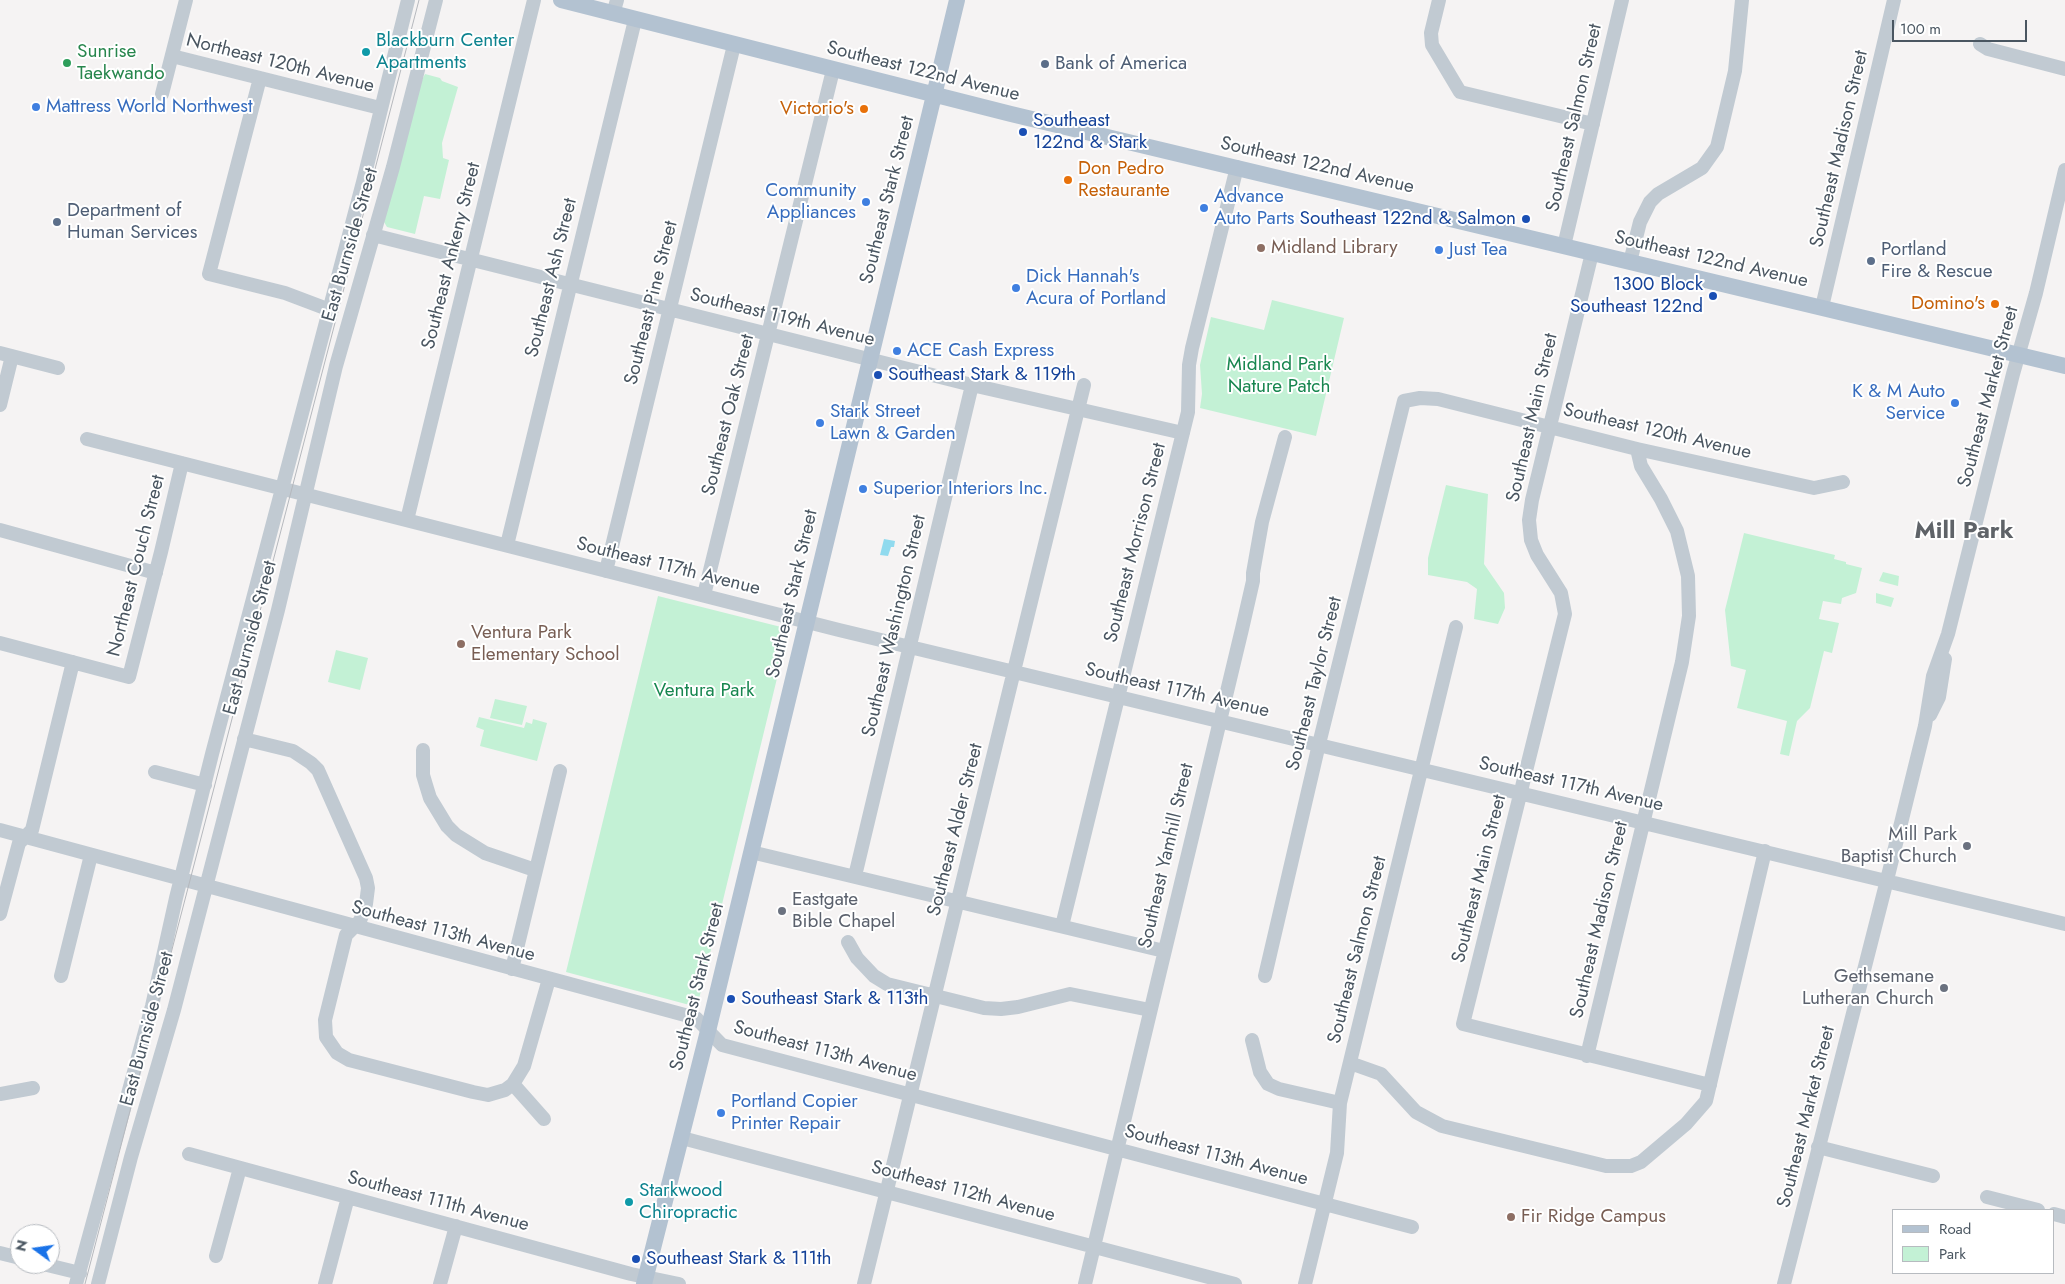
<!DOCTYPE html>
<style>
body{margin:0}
#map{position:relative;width:2065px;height:1284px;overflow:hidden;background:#f5f3f3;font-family:Jost,sans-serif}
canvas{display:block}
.legend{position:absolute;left:1892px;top:1209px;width:162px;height:65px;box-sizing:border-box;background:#fff;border:1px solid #b7bbc0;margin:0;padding:6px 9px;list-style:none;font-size:15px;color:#4a5661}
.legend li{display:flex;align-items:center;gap:10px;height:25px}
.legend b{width:25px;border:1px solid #b7bbc0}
.north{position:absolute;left:10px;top:1224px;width:50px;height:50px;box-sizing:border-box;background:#fff;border:1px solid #b7bbc0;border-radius:50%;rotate:284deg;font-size:14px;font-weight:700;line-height:20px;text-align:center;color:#4a5661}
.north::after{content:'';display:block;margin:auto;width:18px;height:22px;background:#1a73e8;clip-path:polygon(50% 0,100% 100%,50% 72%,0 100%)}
.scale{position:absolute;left:1892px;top:20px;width:135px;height:22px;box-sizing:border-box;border:2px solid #4a5661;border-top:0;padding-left:6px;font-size:15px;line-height:18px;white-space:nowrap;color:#4a5661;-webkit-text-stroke:4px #fff;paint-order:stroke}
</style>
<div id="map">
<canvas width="2065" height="1284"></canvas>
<ul class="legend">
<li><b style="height:6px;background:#b3c2d1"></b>Road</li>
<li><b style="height:14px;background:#c3f1d5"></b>Park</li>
</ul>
<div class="north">N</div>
<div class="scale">100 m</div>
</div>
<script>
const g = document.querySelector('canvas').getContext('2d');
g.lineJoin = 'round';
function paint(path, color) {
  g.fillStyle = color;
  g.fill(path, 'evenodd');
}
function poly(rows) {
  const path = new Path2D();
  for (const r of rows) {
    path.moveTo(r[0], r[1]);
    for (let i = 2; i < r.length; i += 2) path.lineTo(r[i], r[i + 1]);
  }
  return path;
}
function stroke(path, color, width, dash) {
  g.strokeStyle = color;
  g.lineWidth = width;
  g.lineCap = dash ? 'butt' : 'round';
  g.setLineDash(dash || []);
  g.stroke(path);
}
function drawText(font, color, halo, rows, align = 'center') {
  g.font = font + ' Jost,sans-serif';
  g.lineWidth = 4;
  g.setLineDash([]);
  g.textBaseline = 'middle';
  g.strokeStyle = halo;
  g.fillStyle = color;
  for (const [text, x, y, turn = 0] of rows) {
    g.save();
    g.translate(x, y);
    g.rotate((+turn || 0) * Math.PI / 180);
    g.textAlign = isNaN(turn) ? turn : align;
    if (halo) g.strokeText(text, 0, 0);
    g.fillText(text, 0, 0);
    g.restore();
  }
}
const green = poly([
 [425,74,440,78,442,81,458,87,442,143,443,158,449,160,440,199,424,196,415,234,387,227,384,222,421,82],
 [1272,300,1344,318,1316,436,1200,408,1202,394,1200,365,1211,317,1264,330],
 [1446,485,1488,494,1484,564,1504,593,1505,608,1498,624,1474,619,1477,589,1467,582,1428,575,1428,558],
 [1744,533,1835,555,1834,559,1846,562,1846,564,1862,568,1856,593,1842,598,1841,604,1823,601,1819,619,1839,623,1832,653,1824,651,1810,708,1797,721,1789,756,1780,754,1787,721,1737,708,1746,670,1731,666,1725,610],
 [1883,572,1899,576,1898,586,1879,581],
 [1876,593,1894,598,1891,607,1876,603],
 [658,596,789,629,697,1007,566,972],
 [336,650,368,658,360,690,328,682],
 [495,699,527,706,522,725,490,718],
 [479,717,524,728,526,722,532,724,533,719,547,723,537,761,480,746,484,730,476,727]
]);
const water = poly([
 [884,539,895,541,894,547,891,547,888,556,880,555]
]);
const minor = poly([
 [1439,0,1431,33,1432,45,1460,92,1593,124],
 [613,14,617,0],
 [1980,44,1988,49,2065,69],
 [172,56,380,108],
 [260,78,209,274,285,293,330,310],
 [162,94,186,0],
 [373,235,972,385,1183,433],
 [1564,246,1622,0],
 [1592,253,1532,500,1529,520,1531,540,1537,555,1561,593,1565,614,1463,1024,1710,1085],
 [1630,262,1640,222,1650,202,1658,194,1702,168,1717,147,1735,71,1742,0],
 [1822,307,1894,0],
 [0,353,58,368],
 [0,405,12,356],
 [87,439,839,630,2065,924],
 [407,520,534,0],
 [0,530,156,573],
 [507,545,635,20],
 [606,571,734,45],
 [704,595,833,70],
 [0,643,129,677,161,552,182,463],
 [1930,715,1939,697,1945,659],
 [244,739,293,751,311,763,318,770,366,878,368,888,366,904,360,921,346,935,325,1020,326,1037,337,1053,349,1060,473,1092,488,1095,505,1090,513,1084,524,1066,549,979],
 [423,750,423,775,426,785,430,798,447,826,456,835,485,853,535,870],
 [155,772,205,785],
 [0,830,696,1018,722,1045,1412,1227],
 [751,852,1164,951],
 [855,876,972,385],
 [0,914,19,843,32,830,73,662],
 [1062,926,1188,412,1189,365,1192,348,1237,167],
 [848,942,857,958,874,976,887,984,984,1008,1001,1009,1018,1007,1070,994,1150,1010],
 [512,969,560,771],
 [61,976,91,855],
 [1265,976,1319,744,1404,401,1420,398,1438,399,1637,449,1814,488,1843,482],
 [1252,1040,1260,1072,1268,1084,1279,1089,1340,1103],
 [1587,1056,1682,662,1689,616,1688,576,1677,531,1661,499,1641,466,1637,449],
 [1350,1063,1381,1074,1416,1112,1442,1126,1606,1166,1631,1166,1641,1162,1686,1124,1706,1101,1765,851],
 [513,1084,544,1119],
 [0,1094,33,1088],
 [682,1138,1235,1284],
 [1818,1147,1933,1176],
 [189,1154,631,1274,679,1284],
 [1987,1197,2038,1210],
 [2054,1214,2065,1217],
 [0,1253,20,1258],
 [216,1256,240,1168],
 [43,1264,80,1273],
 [76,1284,152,1006,176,898,212,754,363,182,408,0],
 [98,1284,131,1157,174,1010,278,610,336,366,393,167,436,0],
 [325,1284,348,1197],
 [440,1284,456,1226],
 [864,1284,1084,385],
 [1085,1284,1242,629,1253,581,1253,573,1262,522,1285,437],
 [1305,1284,1337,1153,1340,1103,1456,627],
 [1784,1284,1887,880,1925,726,1933,676,1948,634,2013,374,2036,293,2065,170]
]);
const major = poly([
 [561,0,1011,114,2065,366],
 [644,1284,708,1031,957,0]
]);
const tram = poly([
 [85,1284,419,0]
]);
const markers = [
 [366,52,5,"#0f9aa8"],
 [67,63,5,"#2e9e5b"],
 [1045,64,5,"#5c6f8a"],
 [36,107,5,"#3f7fe0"],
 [864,109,5,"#e8710a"],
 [1023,132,5,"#1a4fb4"],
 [1068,180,5,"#e8710a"],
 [866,202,5,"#3f7fe0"],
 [1204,208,5,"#3f7fe0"],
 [1526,219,5,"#1a4fb4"],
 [57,222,5,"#5c6f8a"],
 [1261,248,5,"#8d6e63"],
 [1439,250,5,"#3f7fe0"],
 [1871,261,5,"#5c6f8a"],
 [1016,288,5,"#3f7fe0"],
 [1713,296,5,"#1a4fb4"],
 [1995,304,5,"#e8710a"],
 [897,351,5,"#3f7fe0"],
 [878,375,5,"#1a4fb4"],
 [1955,403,5,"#3f7fe0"],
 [820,423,5,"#3f7fe0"],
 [863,489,5,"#3f7fe0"],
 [461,644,5,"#8d6e63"],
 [1967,846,5,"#6b7280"],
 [782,911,5,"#6b7280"],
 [1944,988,5,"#6b7280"],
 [731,999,5,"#1a4fb4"],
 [721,1113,5,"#3f7fe0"],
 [629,1202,5,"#0f9aa8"],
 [1511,1217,5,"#8d6e63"],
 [636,1259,5,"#1a4fb4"]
];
const cultureNames = [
 ["Blackburn Center",376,41],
 ["Apartments",376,63],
 ["Starkwood",639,1191],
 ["Chiropractic",639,1213]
];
const leisureNames = [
 ["Sunrise",77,52],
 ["Taekwando",77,74]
];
const streetNames = [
 ["Northeast 120th Avenue",280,64,14],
 ["Southeast 122nd Avenue",923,72,14],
 ["Southeast Salmon Street",1575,118,-77],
 ["Southeast Madison Street",1840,149,-77],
 ["Southeast 122nd Avenue",1317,166,13],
 ["Southeast Stark Street",888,200,-76],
 ["East Burnside Street",351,245,-74],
 ["Southeast Ankeny Street",452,256,-76],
 ["Southeast 122nd Avenue",1711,260,13],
 ["Southeast Ash Street",552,278,-76],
 ["Southeast Pine Street",652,303,-76],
 ["Southeast 119th Avenue",782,318,14],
 ["Southeast Market Street",1989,397,-75],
 ["Southeast Oak Street",729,415,-76],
 ["Southeast Main Street",1533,418,-77],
 ["Southeast 120th Avenue",1657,432,13],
 ["Southeast Morrison Street",1136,543,-76],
 ["Northeast Couch Street",137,566,-76],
 ["Southeast 117th Avenue",668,567,14],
 ["Southeast Stark Street",793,594,-77],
 ["Southeast Washington Street",895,626,-77],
 ["East Burnside Street",251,638,-75],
 ["Southeast Taylor Street",1315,684,-76],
 ["Southeast 117th Avenue",1177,691,13],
 ["Southeast 117th Avenue",1571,785,13],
 ["Southeast Alder Street",956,830,-76],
 ["Southeast Yamhill Street",1167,856,-77],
 ["Southeast Main Street",1480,879,-76],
 ["Southeast Madison Street",1600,920,-77],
 ["Southeast 113th Avenue",443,932,15],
 ["Southeast Salmon Street",1358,950,-76],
 ["Southeast Stark Street",698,987,-76],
 ["East Burnside Street",148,1029,-75],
 ["Southeast 113th Avenue",825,1052,15],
 ["Southeast Market Street",1807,1117,-76],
 ["Southeast 113th Avenue",1216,1156,15],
 ["Southeast 112th Avenue",963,1192,15],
 ["Southeast 111th Avenue",438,1202,15]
];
const serviceNames = [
 ["Bank of America",1055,64],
 ["Department of",67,211],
 ["Human Services",67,233],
 ["Portland",1881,250],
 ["Fire & Rescue",1881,272]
];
const shopNames = [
 ["Mattress World Northwest",46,107],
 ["Community",856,191,"right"],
 ["Appliances",856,213,"right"],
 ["Advance",1214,197],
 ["Auto Parts",1214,219],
 ["Just Tea",1449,250],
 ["Dick Hannah's",1026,277],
 ["Acura of Portland",1026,299],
 ["ACE Cash Express",907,351],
 ["K & M Auto",1945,392,"right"],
 ["Service",1945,414,"right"],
 ["Stark Street",830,412],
 ["Lawn & Garden",830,434],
 ["Superior Interiors Inc.",873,489],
 ["Portland Copier",731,1102],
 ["Printer Repair",731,1124]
];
const foodNames = [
 ["Victorio's",854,109],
 ["Don Pedro",1078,169,"left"],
 ["Restaurante",1078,191,"left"],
 ["Domino's",1985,304]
];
const transitNames = [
 ["Southeast",1033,121],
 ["122nd & Stark",1033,143],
 ["Southeast 122nd & Salmon",1516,219,"right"],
 ["1300 Block",1703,285,"right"],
 ["Southeast 122nd",1703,307,"right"],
 ["Southeast Stark & 119th",888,375],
 ["Southeast Stark & 113th",741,999],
 ["Southeast Stark & 111th",646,1259]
];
const educationNames = [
 ["Midland Library",1271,248],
 ["Ventura Park",471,633],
 ["Elementary School",471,655],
 ["Fir Ridge Campus",1521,1217]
];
const parkNames = [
 ["Midland Park",1279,365],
 ["Nature Patch",1279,387],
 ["Ventura Park",704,691]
];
const worshipNames = [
 ["Mill Park",1957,835],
 ["Baptist Church",1957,857],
 ["Eastgate",792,900,"left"],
 ["Bible Chapel",792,922,"left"],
 ["Gethsemane",1934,977],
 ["Lutheran Church",1934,999]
];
const districtNames = [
 ["Mill Park",1964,532]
];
paint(green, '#c3f1d5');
paint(water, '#90daee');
stroke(minor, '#c1cad2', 14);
stroke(major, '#b3c2d1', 16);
stroke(tram, '#b5b8bd', 1);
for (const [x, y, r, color] of markers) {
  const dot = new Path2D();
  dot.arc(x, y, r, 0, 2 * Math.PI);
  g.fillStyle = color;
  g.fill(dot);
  stroke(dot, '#fff', 2);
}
drawText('19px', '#0d838f', '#fff', cultureNames, 'left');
drawText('19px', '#27864d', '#fff', leisureNames, 'left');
drawText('19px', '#4a5661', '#fff', streetNames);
drawText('19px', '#4e5e75', '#fff', serviceNames, 'left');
drawText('19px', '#366cbe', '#fff', shopNames, 'left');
drawText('19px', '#c56008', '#fff', foodNames, 'right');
drawText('19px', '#164399', '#fff', transitNames, 'left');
drawText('19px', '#785e54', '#fff', educationNames, 'left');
drawText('19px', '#17864f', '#fff', parkNames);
drawText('19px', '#5b616d', '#fff', worshipNames, 'right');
drawText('bold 24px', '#5f6368', '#fff', districtNames);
</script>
